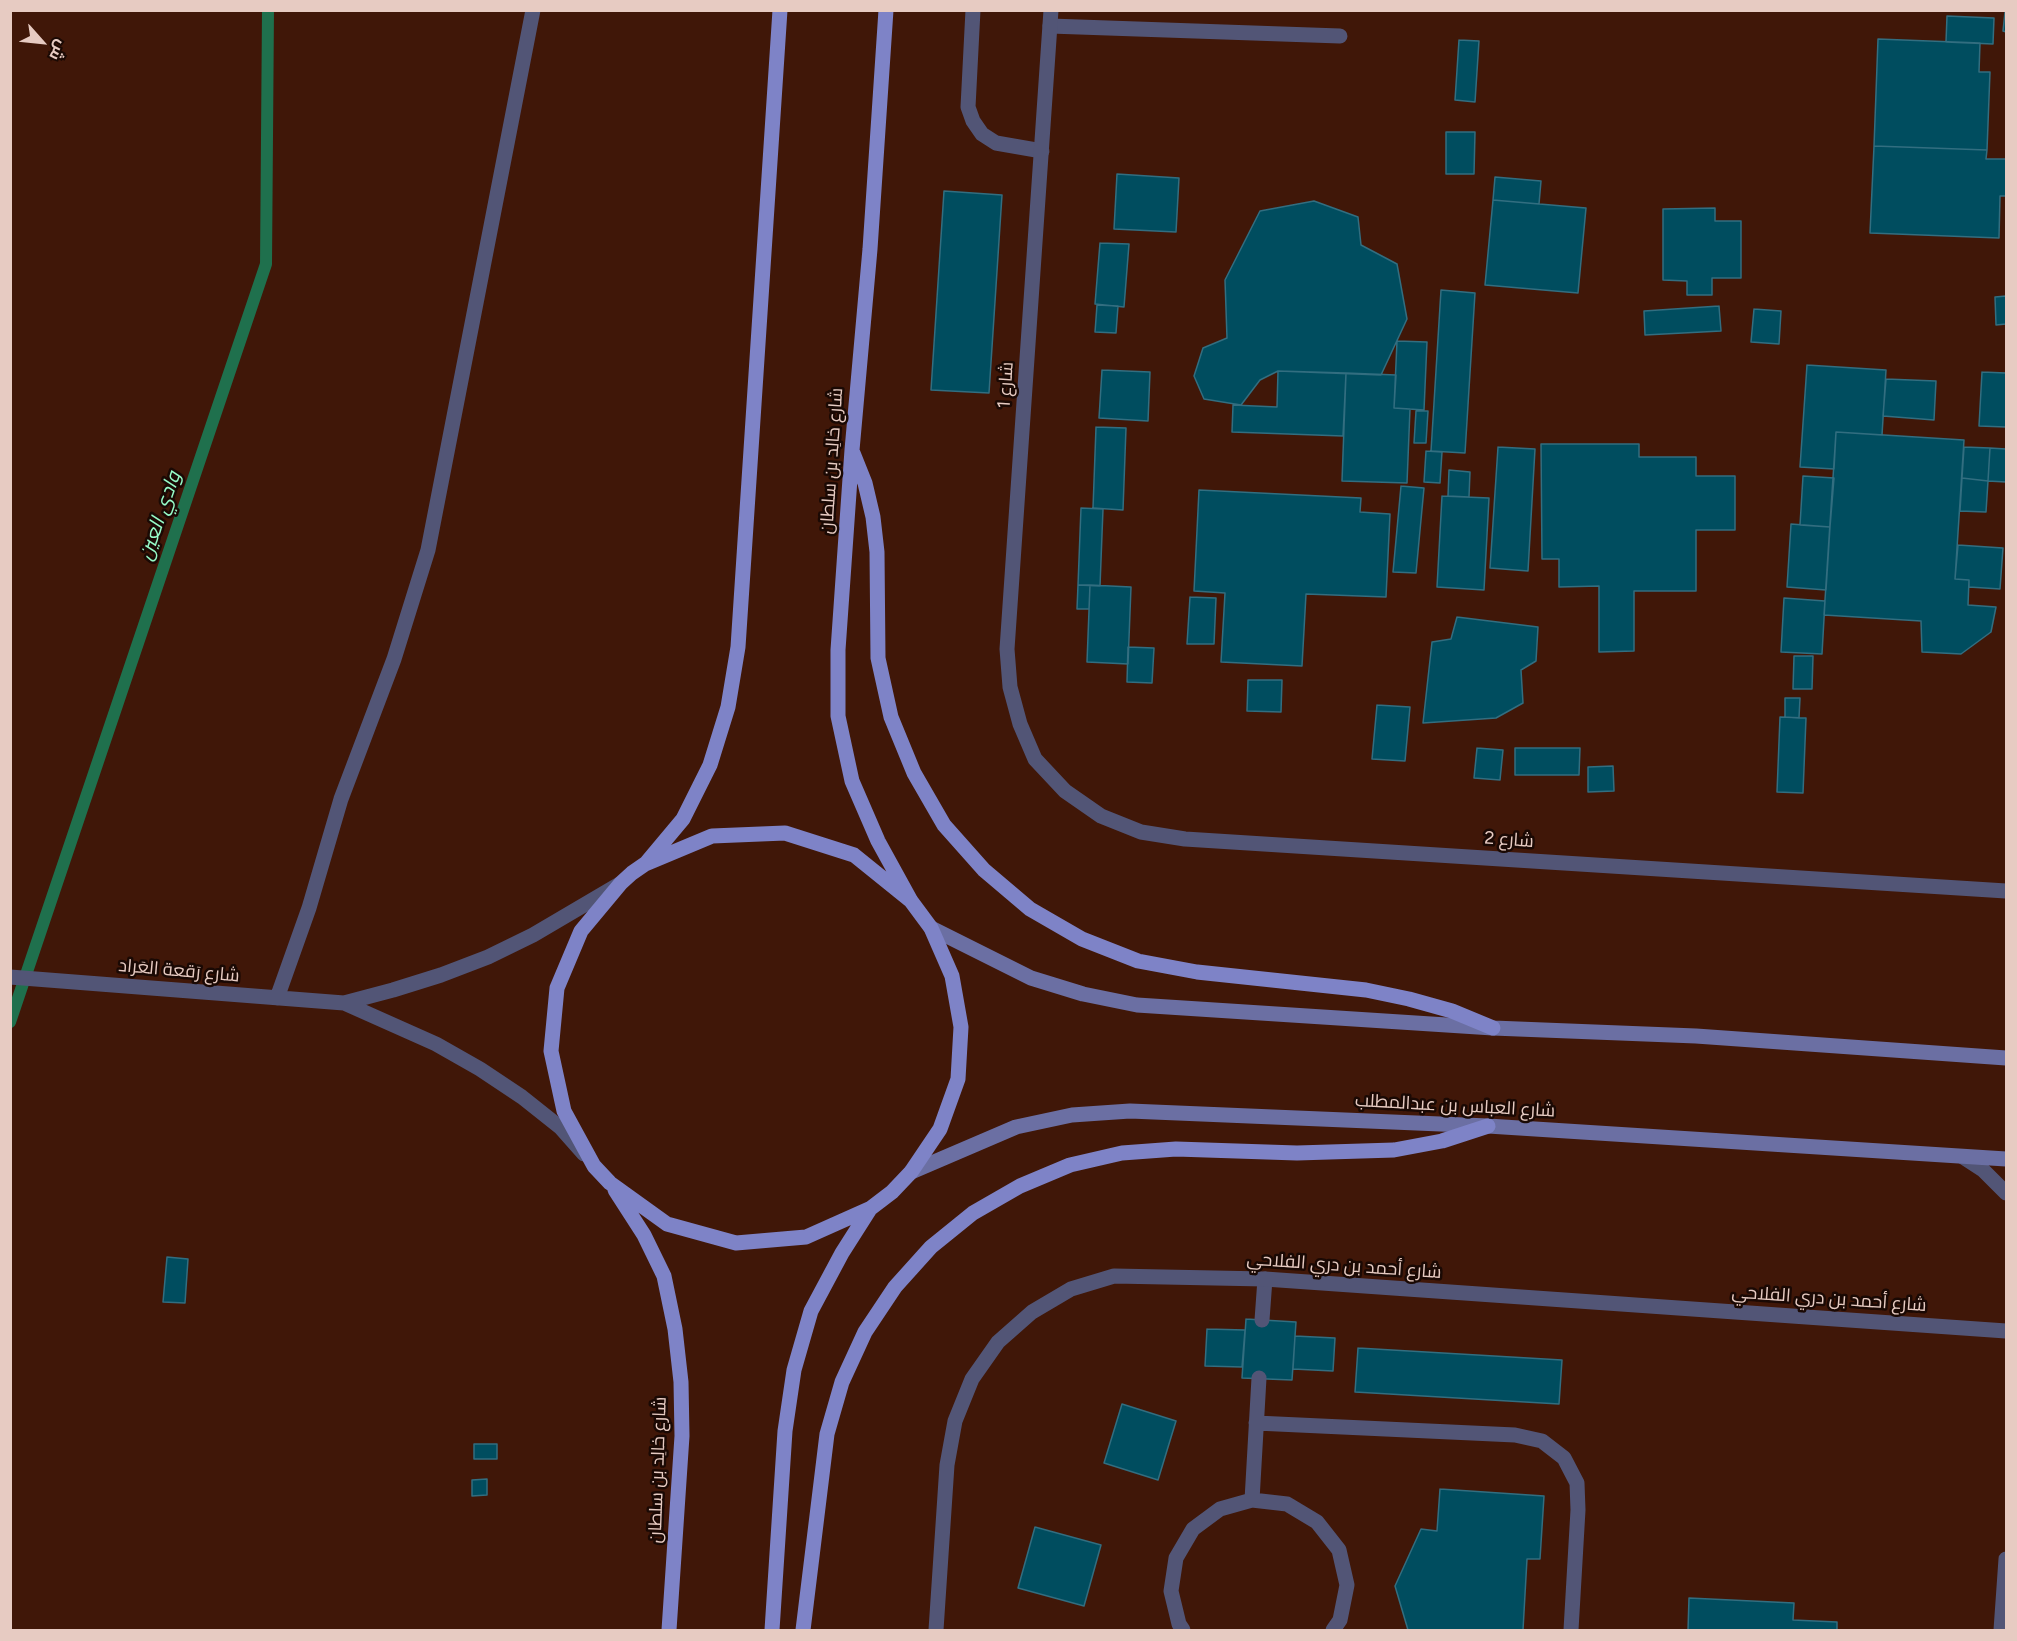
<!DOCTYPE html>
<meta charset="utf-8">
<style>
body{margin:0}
#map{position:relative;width:2017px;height:1641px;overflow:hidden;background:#401708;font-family:Figtree,Cairo,sans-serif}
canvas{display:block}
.frame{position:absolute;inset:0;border:12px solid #e7cbc2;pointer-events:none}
.north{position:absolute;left:12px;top:12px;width:60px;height:60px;-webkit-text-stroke:4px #1a0904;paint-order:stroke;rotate:117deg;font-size:16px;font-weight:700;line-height:24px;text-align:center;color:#e7cbc2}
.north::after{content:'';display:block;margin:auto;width:21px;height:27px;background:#e7cbc2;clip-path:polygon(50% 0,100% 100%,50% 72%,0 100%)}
</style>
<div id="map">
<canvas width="2017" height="1641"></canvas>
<div class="frame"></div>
<div class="north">ش</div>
</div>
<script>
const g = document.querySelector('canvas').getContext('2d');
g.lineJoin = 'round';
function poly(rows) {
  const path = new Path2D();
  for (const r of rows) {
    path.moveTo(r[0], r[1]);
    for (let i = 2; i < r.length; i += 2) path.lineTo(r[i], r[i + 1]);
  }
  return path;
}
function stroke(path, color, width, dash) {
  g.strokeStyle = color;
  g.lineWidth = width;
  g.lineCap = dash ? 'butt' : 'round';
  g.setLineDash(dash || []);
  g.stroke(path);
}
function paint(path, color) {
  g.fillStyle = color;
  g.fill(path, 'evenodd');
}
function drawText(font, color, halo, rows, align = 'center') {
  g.font = font + ' Figtree,Cairo,sans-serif';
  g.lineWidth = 5;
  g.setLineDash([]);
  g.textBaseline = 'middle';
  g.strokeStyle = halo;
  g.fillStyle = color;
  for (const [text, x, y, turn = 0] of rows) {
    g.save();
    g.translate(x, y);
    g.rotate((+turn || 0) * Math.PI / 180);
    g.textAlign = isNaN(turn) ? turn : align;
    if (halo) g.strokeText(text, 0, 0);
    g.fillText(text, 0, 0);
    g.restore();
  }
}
const stream = poly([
 [10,1022,266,264,268,10]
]);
const building = poly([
 [2005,12,2006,12,2006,32,2003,31,2005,12],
 [1947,16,1994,18,1993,44,1946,42,1947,16],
 [1878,39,1980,43,1979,72,1990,72,1987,150,1874,146,1878,39],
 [1459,40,1479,41,1475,102,1455,100,1459,40],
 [1446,132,1475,132,1474,174,1446,174,1446,132],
 [1874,146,1987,150,1986,159,2006,159,2006,196,2000,196,1999,238,1870,233,1874,146],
 [1117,174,1179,178,1176,232,1114,229,1117,174],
 [1495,177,1541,181,1539,204,1493,200,1495,177],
 [944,191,1002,195,989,393,931,390,944,191],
 [1493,200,1586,208,1578,293,1485,285,1493,200],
 [1314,201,1358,217,1361,245,1397,264,1407,319,1381,375,1278,371,1260,380,1241,405,1204,399,1194,376,1203,348,1227,338,1225,280,1260,211,1314,201],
 [1715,208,1715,221,1741,221,1741,278,1712,278,1712,295,1687,295,1687,281,1663,280,1663,209,1715,208],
 [1100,243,1129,244,1124,307,1095,304,1100,243],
 [1441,290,1475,293,1465,453,1431,451,1441,290],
 [2006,296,2006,324,1996,325,1995,297,2006,296],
 [1097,305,1118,306,1116,333,1095,332,1097,305],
 [1719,306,1721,331,1645,335,1644,311,1719,306],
 [1754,309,1781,311,1779,344,1751,342,1754,309],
 [1397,341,1427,342,1424,410,1394,408,1397,341],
 [1807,365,1886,370,1882,435,1836,432,1834,469,1800,467,1807,365],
 [1102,370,1150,372,1148,421,1099,418,1102,370],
 [1278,371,1346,373,1343,436,1232,432,1233,405,1277,407,1278,371],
 [1982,372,2006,373,2006,427,1979,426,1982,372],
 [1346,373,1396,375,1394,408,1410,409,1407,483,1342,481,1346,373],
 [1886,379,1936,381,1934,420,1883,416,1886,379],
 [1416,411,1428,411,1426,443,1414,443,1416,411],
 [1096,427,1126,428,1123,510,1093,508,1096,427],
 [1836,432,1964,440,1955,579,1969,580,1968,605,1996,607,1991,632,1961,654,1922,652,1921,621,1824,615,1836,432],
 [1541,444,1639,444,1639,457,1696,457,1696,476,1735,476,1735,530,1696,530,1696,591,1634,591,1634,651,1599,652,1599,586,1559,587,1559,559,1542,559,1541,444],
 [1498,447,1535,449,1528,571,1490,568,1498,447],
 [1964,447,1990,448,1988,481,1962,478,1964,447],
 [1990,448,2006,449,2006,482,1988,481,1990,448],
 [1426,451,1442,452,1440,483,1424,482,1426,451],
 [1449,470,1470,472,1469,497,1448,496,1449,470],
 [1803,476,1834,478,1830,527,1800,525,1803,476],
 [1962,478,1988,481,1986,512,1960,511,1962,478],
 [1401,486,1424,488,1416,573,1393,572,1401,486],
 [1199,490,1361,498,1360,512,1390,514,1386,597,1306,594,1302,666,1221,662,1225,593,1194,591,1199,490],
 [1442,496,1489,498,1484,590,1437,587,1442,496],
 [1081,508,1103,509,1100,586,1078,585,1081,508],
 [1791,524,1830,527,1826,590,1787,587,1791,524],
 [1958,545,2003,548,2000,589,1969,587,1969,580,1955,579,1958,545],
 [1078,585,1090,585,1089,609,1077,609,1078,585],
 [1090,585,1131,587,1128,664,1087,662,1090,585],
 [1190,597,1216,598,1214,644,1187,644,1190,597],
 [1784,598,1825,601,1822,654,1781,652,1784,598],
 [1457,617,1538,627,1536,661,1521,670,1523,703,1496,718,1423,723,1432,642,1451,639,1457,617],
 [1128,647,1154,648,1152,683,1127,682,1128,647],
 [1794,656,1813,656,1812,689,1793,689,1794,656],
 [1248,680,1282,680,1281,712,1247,711,1248,680],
 [1785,698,1800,698,1799,718,1785,717,1785,698],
 [1377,705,1410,707,1405,761,1372,759,1377,705],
 [1780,717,1806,718,1803,793,1777,792,1780,717],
 [1477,748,1503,750,1500,780,1474,778,1477,748],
 [1515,748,1580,748,1579,775,1515,775,1515,748],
 [1613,766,1614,791,1588,792,1588,767,1613,766],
 [167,1257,188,1259,185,1303,163,1302,167,1257],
 [1246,1319,1296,1322,1292,1380,1242,1378,1246,1319],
 [1207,1329,1245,1330,1242,1367,1205,1366,1207,1329],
 [1295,1336,1335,1338,1333,1371,1293,1369,1295,1336],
 [1358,1348,1562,1360,1559,1404,1355,1392,1358,1348],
 [1122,1404,1176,1421,1158,1480,1104,1463,1122,1404],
 [474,1444,497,1444,497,1459,474,1459,474,1444],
 [487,1479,487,1495,472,1496,472,1480,487,1479],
 [1440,1489,1544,1496,1540,1559,1527,1559,1523,1630,1408,1630,1395,1586,1421,1529,1437,1531,1440,1489],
 [1035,1527,1101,1545,1084,1606,1018,1588,1035,1527],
 [1689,1598,1794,1603,1793,1620,1837,1622,1837,1630,1688,1630,1689,1598]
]);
const lane = poly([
 [973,10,968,107,973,121,982,134,996,143,1042,151],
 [1050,26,1340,36],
 [1262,1320,1265,1279],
 [1256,1423,1515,1435,1542,1441,1564,1458,1577,1483,1578,1510,1571,1630],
 [1252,1500,1259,1378],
 [1183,1630,1179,1624,1171,1591,1176,1558,1193,1529,1220,1509,1252,1500,1287,1504,1317,1522,1339,1550,1347,1585,1340,1620,1333,1630]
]);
const street = poly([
 [1051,10,1007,649,1010,687,1020,724,1035,759,1065,791,1101,816,1141,832,1185,839,2006,891],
 [10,977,344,1003,436,1044,480,1069,522,1097,561,1128,584,1154],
 [277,998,309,908,341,799,394,659,428,550,533,10],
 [344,1003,393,990,441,975,488,957,533,935,618,885],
 [1963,1157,1983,1170,2006,1193],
 [936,1630,947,1465,955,1421,972,1379,998,1342,1032,1312,1071,1289,1114,1276,1265,1279,2006,1331],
 [2001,1630,2006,1559]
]);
const secondary = poly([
 [931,928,1031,978,1083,994,1137,1005,1493,1028,1696,1036,2006,1058],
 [911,1172,1016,1127,1072,1115,1130,1111,1488,1126,2006,1159]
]);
const primary = poly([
 [886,10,870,249,852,450,838,650,838,716,852,781,878,841,911,901,931,928,952,976,961,1027,958,1079,940,1129,911,1172,892,1192,871,1208,806,1237,736,1243,667,1224,610,1183,594,1166,564,1111,551,1051,557,988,581,931,621,883,632,873,645,864,712,836,785,833,854,855,911,901],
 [853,453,865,483,873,517,877,552,878,658,891,717,914,773,944,825,984,870,1030,909,1082,939,1138,961,1197,972,1366,990,1409,999,1452,1011,1493,1028],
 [647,862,683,819,710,765,728,707,738,647,780,10],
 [615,1190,644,1235,664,1276,675,1329,681,1382,682,1436,669,1630],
 [772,1630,785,1431,794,1370,811,1311,842,1253,870,1209],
 [803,1630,827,1434,842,1382,865,1332,895,1287,931,1247,973,1213,1020,1186,1070,1165,1122,1153,1176,1149,1297,1153,1394,1150,1442,1141,1488,1126]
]);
const streetNames = [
 ["شارع 1",1006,385,-86],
 ["شارع خالِد بن سلطان",832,461,-86],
 ["شارع 2",1509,840,4],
 ["شارع رَقعة العَراد",179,971,5],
 ["شارع العباس بن عبدالمطلب",1455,1106,3],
 ["شارع أحمد بن دري الفلاحي",1344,1266,4],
 ["شارع أحمد بن دري الفلاحي",1829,1299,4],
 ["شارع خالِد بن سلطان",658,1470,-88]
];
const waterNames = [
 ["وادي العين",160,516,-71]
];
stroke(stream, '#1f704d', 12);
paint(building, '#004d5f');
stroke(building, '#326e80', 1.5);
stroke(lane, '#525576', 15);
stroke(street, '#525576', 15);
stroke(secondary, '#6b6fa3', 15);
stroke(primary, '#7e83c7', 15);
drawText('18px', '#e7cbc2', '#1a0904', streetNames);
drawText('italic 20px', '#97fcc8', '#1a0904', waterNames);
</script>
